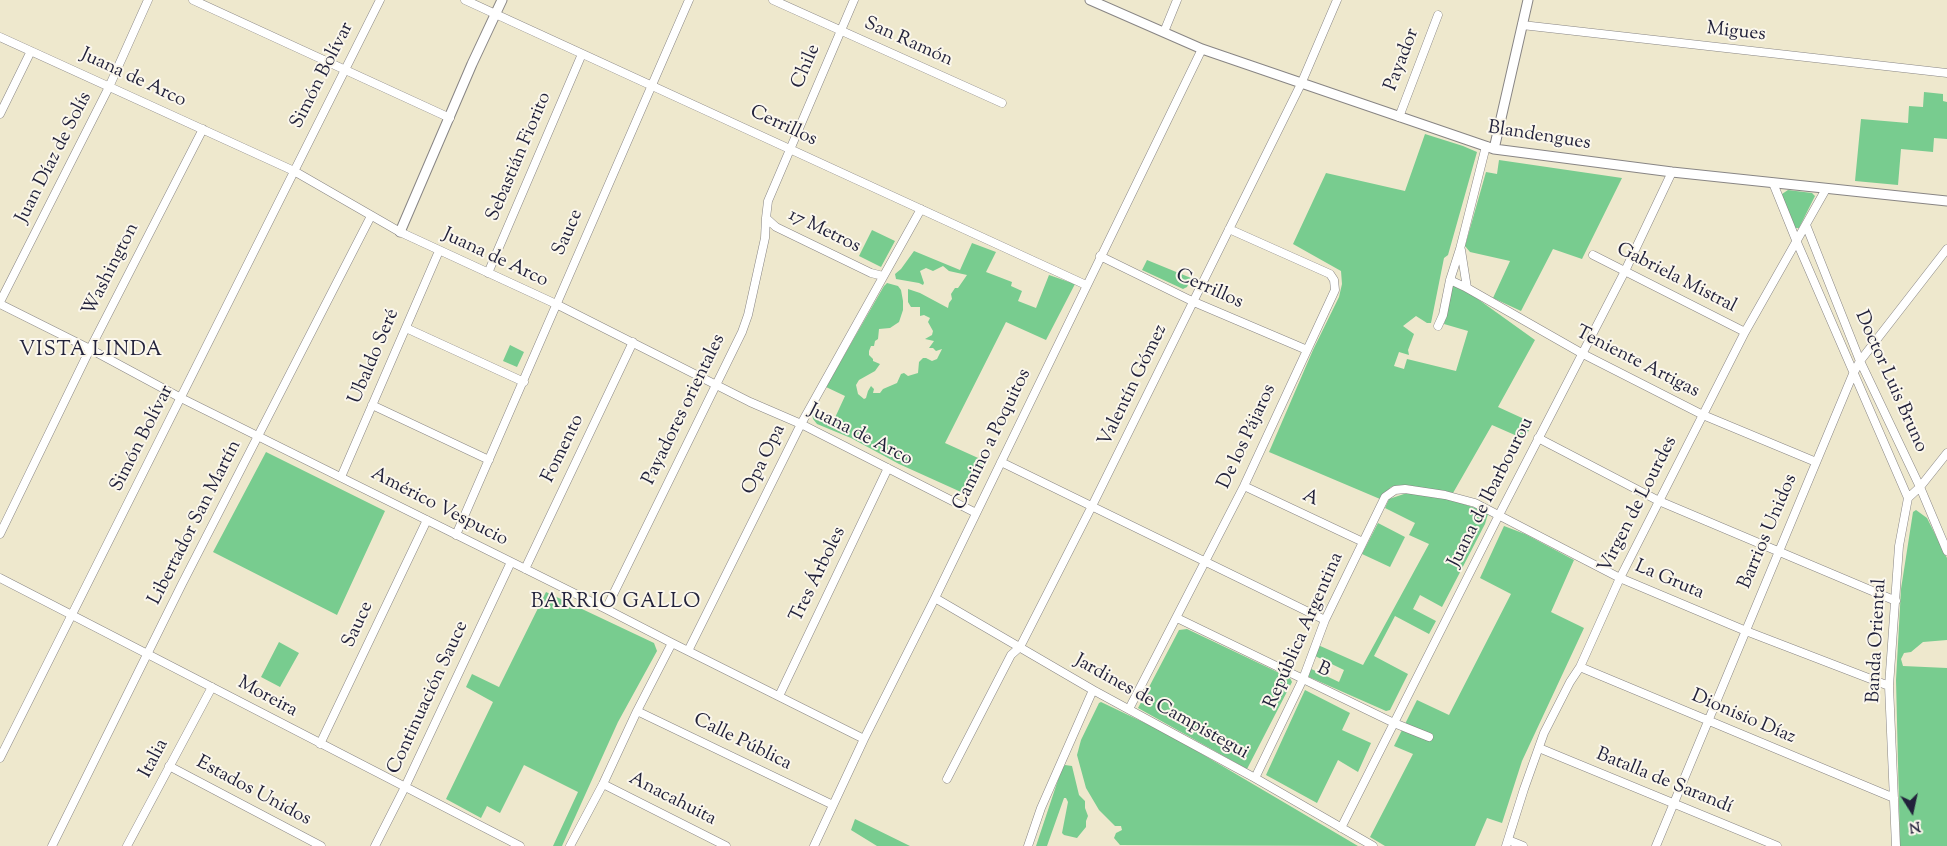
<!DOCTYPE html>
<meta charset="utf-8">
<style>
body{margin:0}
#map{position:relative;width:1947px;height:846px;overflow:hidden;background:#eee8cd;font-family:"Sorts Mill Goudy",serif}
canvas{display:block}
.north{position:absolute;left:1887px;top:786px;width:50px;height:50px;-webkit-text-stroke:4px #fbf7ec;paint-order:stroke;rotate:170deg;font-size:14px;font-weight:700;line-height:20px;text-align:center;color:#22223b}
.north::after{content:'';display:block;margin:auto;width:18px;height:22px;background:#22223b;clip-path:polygon(50% 0,100% 100%,50% 72%,0 100%)}
</style>
<div id="map">
<canvas width="1947" height="846"></canvas>
<div class="north">N</div>
</div>
<script>
const g = document.querySelector('canvas').getContext('2d');
g.lineJoin = 'round';
function paint(path, color) {
  g.fillStyle = color;
  g.fill(path, 'evenodd');
}
function poly(rows) {
  const path = new Path2D();
  for (const r of rows) {
    path.moveTo(r[0], r[1]);
    for (let i = 2; i < r.length; i += 2) path.lineTo(r[i], r[i + 1]);
  }
  return path;
}
function stroke(path, color, width, dash) {
  g.strokeStyle = color;
  g.lineWidth = width;
  g.lineCap = dash ? 'butt' : 'round';
  g.setLineDash(dash || []);
  g.stroke(path);
}
function drawText(font, color, halo, rows, align = 'center') {
  g.font = font + ' "Sorts Mill Goudy",serif';
  g.lineWidth = 4;
  g.setLineDash([]);
  g.textBaseline = 'middle';
  g.strokeStyle = halo;
  g.fillStyle = color;
  for (const [text, x, y, turn = 0] of rows) {
    g.save();
    g.translate(x, y);
    g.rotate((+turn || 0) * Math.PI / 180);
    g.textAlign = isNaN(turn) ? turn : align;
    if (halo) g.strokeText(text, 0, 0);
    g.fillText(text, 0, 0);
    g.restore();
  }
}
const green = poly([
 [1924,92,1943,94,1943,101,1947,102,1947,139,1934,138,1933,152,1901,149,1898,185,1855,181,1861,119,1908,123,1909,106,1923,107],
 [1425,134,1463,146,1477,152,1448,255,1444,258,1431,323,1427,323,1416,316,1403,326,1414,334,1408,350,1409,355,1399,352,1394,366,1404,369,1407,359,1456,371,1468,331,1444,324,1452,285,1461,287,1535,340,1498,407,1533,423,1524,439,1492,425,1453,493,1400,485,1391,487,1380,499,1269,452,1313,350,1339,297,1342,284,1341,271,1293,244,1326,173,1405,191],
 [1499,160,1622,178,1582,259,1553,249,1521,311,1493,298,1510,261,1470,252,1465,246,1486,172,1497,174],
 [1788,190,1812,193,1815,196,1799,228,1795,228,1783,198,1782,194],
 [872,230,895,241,881,267,859,256],
 [972,243,996,252,986,272,1012,282,1011,286,1022,291,1018,301,1036,308,1049,275,1075,284,1046,340,1006,322,945,443,987,462,970,496,965,496,961,492,899,464,851,438,817,424,813,419,812,413,833,422,845,396,826,387,884,286,887,283,898,286,901,290,903,301,903,310,899,322,890,328,879,329,878,339,875,341,874,346,871,346,869,351,869,355,873,359,873,361,880,364,875,371,859,380,856,385,858,394,864,399,866,398,868,391,871,386,874,389,873,393,880,393,883,389,897,383,901,374,904,373,908,376,918,373,919,362,923,358,926,358,932,361,937,359,942,349,936,351,933,348,929,348,934,341,925,339,932,335,933,331,928,322,930,318,924,315,920,316,920,307,911,307,908,302,908,289,920,293,948,308,949,303,952,299,951,294,955,288,958,288,967,275,949,271,943,266,933,271,926,268,920,271,924,283,923,285,919,283,896,279,895,274,901,269,914,251,960,270],
 [1147,260,1191,278,1187,287,1183,289,1142,270],
 [510,345,524,352,517,367,503,361],
 [266,452,385,511,337,615,213,552],
 [1407,493,1446,498,1487,512,1488,514,1485,524,1442,607,1420,595,1413,609,1436,621,1429,634,1395,616,1374,656,1408,674,1390,710,1386,711,1309,677,1307,667,1339,682,1344,670,1313,655,1318,645,1363,665,1429,544,1409,535,1415,523,1385,508,1389,499],
 [1916,510,1927,518,1947,558,1947,640,1923,642,1911,652,1904,653,1901,659,1903,666,1947,668,1947,846,1900,846,1896,680,1901,589,1913,512],
 [1378,523,1405,537,1390,567,1362,554],
 [1504,526,1525,534,1574,560,1551,612,1584,628,1522,761,1502,823,1487,818,1475,846,1385,846,1370,837,1413,754,1394,746,1417,700,1449,715,1511,594,1480,578],
 [546,592,654,643,657,651,618,722,562,846,553,846,578,792,524,765,500,813,487,806,481,818,446,799,493,702,466,687,472,674,499,687],
 [1187,629,1290,678,1292,682,1247,769,1138,708,1179,630],
 [279,642,299,653,280,687,261,677],
 [1305,690,1350,713,1342,730,1371,743,1358,772,1338,760,1317,803,1266,775],
 [1101,702,1168,734,1358,846,1120,845,1114,838,1116,833,1122,830,1121,826,1115,826,1099,810,1086,788,1077,755,1081,740,1099,703],
 [1065,765,1072,766,1079,795,1085,801,1085,808,1088,816,1086,821,1086,827,1077,838,1064,835,1062,833,1068,802,1066,798,1064,798,1047,846,1036,846,1062,768],
 [855,819,910,846,877,846,851,830]
]);
const minor = poly([
 [193,0,450,118],
 [465,0,1086,285],
 [773,0,1002,103],
 [854,0,768,201,766,218,776,227,871,273,883,276],
 [1522,25,1947,73],
 [1164,32,1177,0],
 [0,37,294,171,400,232,556,304,750,402,801,424,976,513],
 [0,114,31,51],
 [1399,117,1438,15],
 [1773,183,1796,240,1908,498],
 [1806,225,1860,361,1920,487,1947,551],
 [1461,250,1467,288],
 [1593,255,1745,332],
 [1100,256,1194,302,1307,350],
 [488,273,582,54],
 [1450,280,1467,288,1583,354,1703,415,1816,462],
 [0,302,109,87,148,0],
 [0,304,90,349,181,398,606,609,672,643,864,739],
 [1438,326,1443,315,1450,280,1460,249,1486,146],
 [406,328,524,382],
 [372,405,489,460],
 [1538,438,1659,501,1896,601],
 [1001,462,1325,620],
 [341,477,439,251],
 [1244,486,1363,542],
 [0,534,90,349,203,129],
 [456,535,689,0],
 [525,569,633,342],
 [0,578,520,846],
 [935,598,1093,690,1255,778,1373,846],
 [606,609,742,332,748,315,765,238,766,218],
 [1177,618,1394,723,1429,737],
 [688,651,801,424,921,209],
 [1580,667,1894,798],
 [779,696,888,468],
 [1129,709,1244,486,1335,290,1334,280,1330,274,1229,229],
 [637,711,833,805],
 [320,744,427,520],
 [1539,748,1777,846],
 [0,758,380,0],
 [169,766,321,846],
 [1255,778,1303,679,1325,620,1385,497,1395,490,1405,489,1445,495,1475,503,1620,578,1746,631,1889,686],
 [947,779,1011,655,1020,647,1092,506,1301,84,1337,0],
 [603,784,726,846],
 [1341,828,1499,515,1625,271,1672,172],
 [1508,840,1523,846],
 [52,846,182,584,371,216],
 [127,846,212,687],
 [375,846,405,787,511,562],
 [570,846,603,784,637,711,672,643],
 [814,846,864,739,935,598,1202,49],
 [1028,846,1041,808,1093,690],
 [1506,846,1524,789,1544,733,1570,682,1580,667,1620,578,1745,332,1826,189],
 [1656,846,1853,374,1860,361,1947,249],
 [1896,846,1889,686,1899,546,1908,498,1920,487,1947,453]
]);
const tertiary = poly([
 [1090,0,1202,49,1494,149,1672,172,1947,201],
 [1494,149,1528,0],
 [400,232,472,64,502,0]
]);
const streetNames = [
 ["Migues",1736,33,6],
 ["San Ramón",908,43,24],
 ["Payador",1403,60,-69],
 ["Chile",807,67,-67],
 ["Simón Bolívar",323,76,-63],
 ["Juana de Arco",133,79,25],
 ["Cerrillos",783,127,25],
 ["Blandengues",1539,137,9],
 ["Sebastián Fiorito",520,157,-67],
 ["Juan Díaz de Solís",55,158,-63],
 ["17 Metros",824,232,26],
 ["Sauce",569,233,-66],
 ["Juana de Arco",495,259,25],
 ["Washington",112,270,-63],
 ["Gabriela Mistral",1676,279,27],
 ["Cerrillos",1209,290,24],
 ["Ubaldo Seré",375,357,-67],
 ["Teniente Artigas",1637,363,27],
 ["Doctor Luis Bruno",1890,382,66],
 ["Valentín Gómez",1134,386,-64],
 ["Payadores orientales",685,410,-64],
 ["Juana de Arco",860,436,27],
 ["De los Pájaros",1248,437,-65],
 ["Simón Bolívar",143,439,-63],
 ["Camino a Poquitos",993,440,-64],
 ["Fomento",564,449,-64],
 ["Opa Opa",765,460,-64],
 ["Juana de Ibarbourou",1492,493,-63],
 ["A",1310,499,25],
 ["Virgen de Lourdes",1639,505,-63],
 ["Américo Vespucio",439,508,27],
 ["Libertador San Martín",196,523,-63],
 ["Barrios Unidos",1769,532,-67],
 ["Tres Árboles",819,575,-64],
 ["La Gruta",1669,581,23],
 ["Sauce",359,625,-65],
 ["República Argentina",1305,631,-66],
 ["Banda Oriental",1878,641,-87],
 ["B",1323,671,25],
 ["Moreira",267,698,28],
 ["Continuación Sauce",429,698,-65],
 ["Jardines de Campistegui",1161,708,29],
 ["Dionisio Díaz",1743,718,23],
 ["Calle Pública",742,743,26],
 ["Italia",155,759,-62],
 ["Batalla de Sarandí",1664,782,22],
 ["Estados Unidos",253,792,28],
 ["Anacahuita",672,800,27]
];
const neighbourhoodNames = [
 ["VISTA LINDA",91,352],
 ["BARRIO GALLO",616,604]
];
paint(green, '#78cc8f');
stroke(minor, '#888584', 9);
stroke(tertiary, '#888584', 11);
stroke(minor, '#fff', 8);
stroke(tertiary, '#fff', 9);
drawText('19px', '#22223b', '#fbf7ec', streetNames);
g.letterSpacing = '1px';
drawText('20px', '#22223b', '#fbf7ec', neighbourhoodNames);
g.letterSpacing = '0px';
</script>
